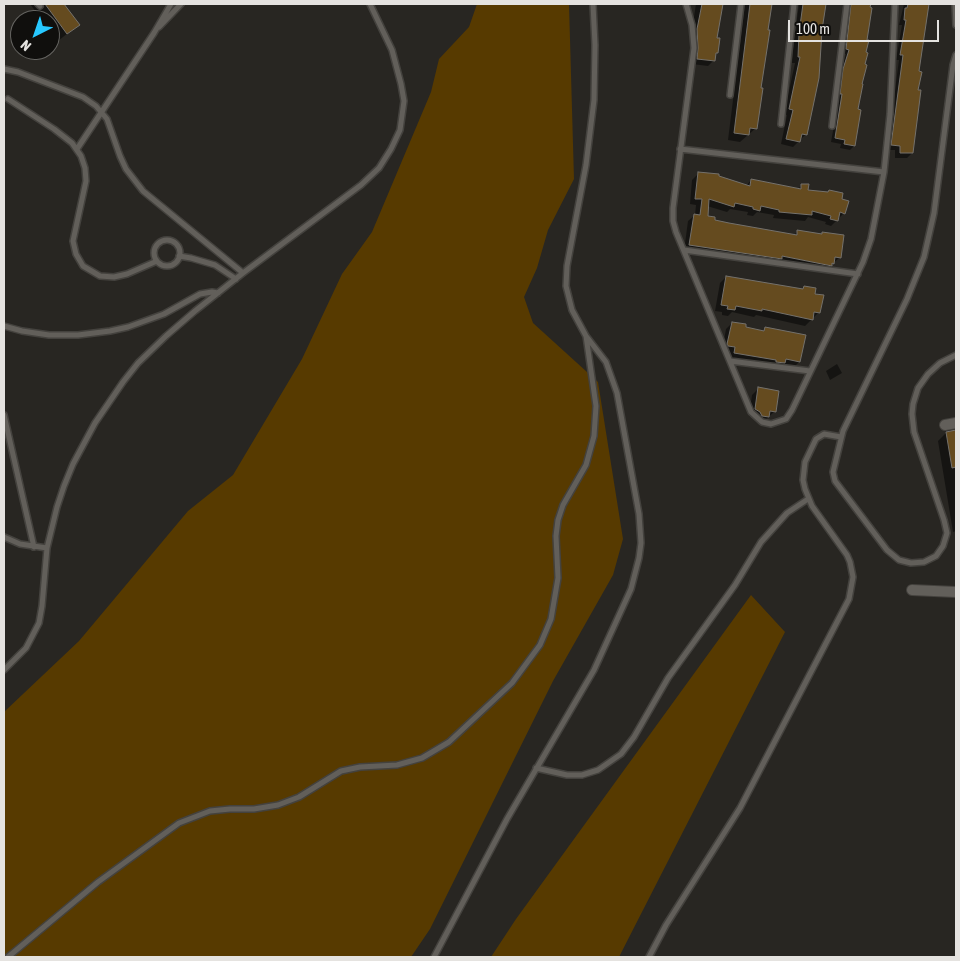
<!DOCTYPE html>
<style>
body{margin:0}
#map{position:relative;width:960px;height:961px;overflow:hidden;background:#282622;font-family:"Asap Condensed",sans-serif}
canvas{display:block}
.frame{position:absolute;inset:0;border:5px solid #e5e3e0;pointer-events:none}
.north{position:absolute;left:10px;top:10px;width:50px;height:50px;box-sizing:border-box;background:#100f0d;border:1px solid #656461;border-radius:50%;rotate:221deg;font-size:14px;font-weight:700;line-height:20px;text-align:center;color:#e5e3e0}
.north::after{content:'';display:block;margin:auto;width:18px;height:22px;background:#27c8ff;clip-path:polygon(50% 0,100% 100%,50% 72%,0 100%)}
.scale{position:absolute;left:788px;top:20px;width:151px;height:22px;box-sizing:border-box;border:2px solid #e5e3e0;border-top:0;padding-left:6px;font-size:15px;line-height:18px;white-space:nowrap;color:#e5e3e0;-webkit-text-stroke:4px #100f0d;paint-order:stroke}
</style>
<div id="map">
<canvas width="960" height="961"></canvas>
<div class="frame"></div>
<div class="north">N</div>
<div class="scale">100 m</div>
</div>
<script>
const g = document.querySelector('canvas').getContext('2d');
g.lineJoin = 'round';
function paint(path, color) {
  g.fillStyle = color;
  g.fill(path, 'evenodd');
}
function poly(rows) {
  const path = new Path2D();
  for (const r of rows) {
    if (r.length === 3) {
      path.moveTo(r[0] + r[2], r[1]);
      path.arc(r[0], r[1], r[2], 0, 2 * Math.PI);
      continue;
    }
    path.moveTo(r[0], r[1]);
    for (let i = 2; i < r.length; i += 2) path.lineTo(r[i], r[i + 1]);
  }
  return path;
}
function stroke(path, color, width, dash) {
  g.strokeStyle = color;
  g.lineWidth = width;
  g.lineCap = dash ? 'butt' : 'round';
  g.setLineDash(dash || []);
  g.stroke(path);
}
const green = poly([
 [477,4,569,4,574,179,548,230,537,268,524,297,533,323,598,382,623,539,613,575,553,681,430,929,411,957,4,957,4,712,79,641,188,511,233,475,302,359,342,274,372,232,431,92,439,59,469,27],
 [751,595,785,632,619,957,491,957,516,919]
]);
const shadow = poly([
 [30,4,63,4,78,25,58,41,50,30,50,20,42,20],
 [696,4,722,4,715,39,717,53,714,56,714,60,708,66,692,64,693,55,691,36],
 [745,4,771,4,759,89,756,128,740,142,728,140],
 [799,4,824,4,806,134,793,147,781,144,787,115,784,114,795,63,792,63,794,40],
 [848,4,870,4,856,110,854,146,850,150,840,148,841,144,831,142,839,98,837,98,840,74,846,54,842,53],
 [904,4,928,4,917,72,912,153,907,158,895,158,895,150,887,150,899,60,896,60,902,25,899,25],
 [698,174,746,186,751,180,797,190,802,185,807,191,840,200,844,213,831,226,825,224,826,222,808,217,805,221,773,218,774,215,757,212,753,216,747,215,748,212,730,209,727,212,707,206,707,217,713,221,794,235,798,231,840,257,825,271,684,251,688,221,695,215,696,205,690,204,692,180],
 [726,277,802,290,804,287,814,295,819,312,805,326,756,315,754,317,732,312,728,316,722,315,722,312,715,311,720,283],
 [732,323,744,328,762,332,765,329,805,336,799,362,793,368,729,359,730,353,722,351,726,329],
 [837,364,842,373,830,380,826,371],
 [759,388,775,411,762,423,756,422,755,418,749,416,752,395],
 [956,431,956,531,953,532,938,441,946,433]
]);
const building = poly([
 [45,4,64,4,80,25,67,34,45,4],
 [702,4,723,4,717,38,720,38,718,53,716,53,715,61,697,59,698,48,697,29,702,4],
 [750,4,772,4,768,30,770,30,761,88,763,88,757,129,750,128,749,135,734,133,750,4],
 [803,4,826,4,822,30,819,78,807,135,802,134,800,142,786,139,793,110,789,109,800,57,798,57,799,33,803,4],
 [851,4,871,4,870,7,872,8,867,40,869,40,866,52,868,53,865,64,867,65,862,84,863,84,858,109,861,110,855,146,844,144,845,140,835,138,842,94,840,94,843,69,849,50,846,49,851,4],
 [908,4,929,4,919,71,922,72,918,90,921,90,913,153,900,153,900,146,891,145,903,55,900,55,906,20,904,20,905,8,907,8,908,4],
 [698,172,719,174,719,176,750,186,751,179,801,189,801,184,809,184,808,190,828,192,829,190,843,193,842,199,849,201,845,214,840,212,838,221,830,219,831,216,812,211,812,215,779,212,779,210,761,206,760,211,753,209,753,207,735,203,734,207,709,199,708,216,715,217,715,220,729,223,797,235,797,230,822,234,822,232,844,235,841,258,835,257,834,264,832,263,832,266,782,256,782,259,689,245,694,214,700,215,702,199,695,199,698,172],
 [726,276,803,289,804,286,816,288,815,294,824,295,820,313,814,312,813,320,762,309,762,311,736,306,735,310,727,309,728,306,721,305,726,276],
 [732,322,746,324,746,327,764,331,765,327,806,335,800,362,786,359,785,363,776,362,776,360,734,353,735,347,728,346,727,344,732,322],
 [758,387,779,391,776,412,770,411,769,417,762,416,760,412,755,409,758,387],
 [956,430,956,467,952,468,946,432,956,430]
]);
const lane = poly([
 [38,4,40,6],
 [686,4,692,25,694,48,673,208,673,221,676,232,751,412,762,422,771,424,786,419,792,410,863,262,871,239,884,172,890,114,895,4],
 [955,4,956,25],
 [159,27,181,4],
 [956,55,953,65,934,213,924,257,907,299,843,431,833,472,835,481,887,550,899,560,911,563,924,562,936,556,943,546,947,533,944,520,914,432,912,414,913,404,918,388,928,374,940,363,956,355],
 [4,69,18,72,83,97,96,106,107,119,120,156,126,169,143,191,243,273],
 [730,95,741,4],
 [8,99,54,129,72,143,81,156,85,168,86,181,73,241,76,254,83,266,100,276,114,277,127,274,157,261],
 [781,124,794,4],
 [832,126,847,4],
 [77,149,154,33,171,4],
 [680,149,884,172],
 [167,253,13],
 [684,250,858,274],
 [179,256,191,258,215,265,236,279],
 [4,326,22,331,49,335,78,335,110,331,128,327,164,314,200,294,212,292,218,293],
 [730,361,810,371],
 [4,415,34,547],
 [4,537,20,544,47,548],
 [4,670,26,648,39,623,42,606,47,548,57,507,64,486,73,464,95,423,123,382,138,363,166,336,195,311,243,273,361,185,379,168,391,149,400,130,404,101,401,84,392,50,370,4],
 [536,768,567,775,582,775,598,770,621,754,634,737,668,678,735,585,761,542,787,513,808,499],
 [8,957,98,882,179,823,210,811,230,809,254,809,278,805,299,797,341,771,360,767,397,765,422,758,449,742,512,683,540,645,551,619,558,578,556,536,558,520,563,505,586,465,594,436,596,406,586,336],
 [434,957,507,819,594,670,631,589,639,558,641,543,639,514,617,393,606,362,586,336,572,310,566,286,567,266,586,165,594,100,595,45,593,4],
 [649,957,666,925,740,808,849,599,853,577,850,562,847,555,812,506,805,489,803,480,805,462,816,439,824,434,841,437]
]);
const street = poly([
 [945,425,956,423],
 [912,590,956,592]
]);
paint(green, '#573a00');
paint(shadow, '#0007');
paint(building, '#654b1f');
stroke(building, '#74716c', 1);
stroke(lane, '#44423e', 8);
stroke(street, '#44423e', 12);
stroke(lane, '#625f5a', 5);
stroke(street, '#625f5a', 10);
</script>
